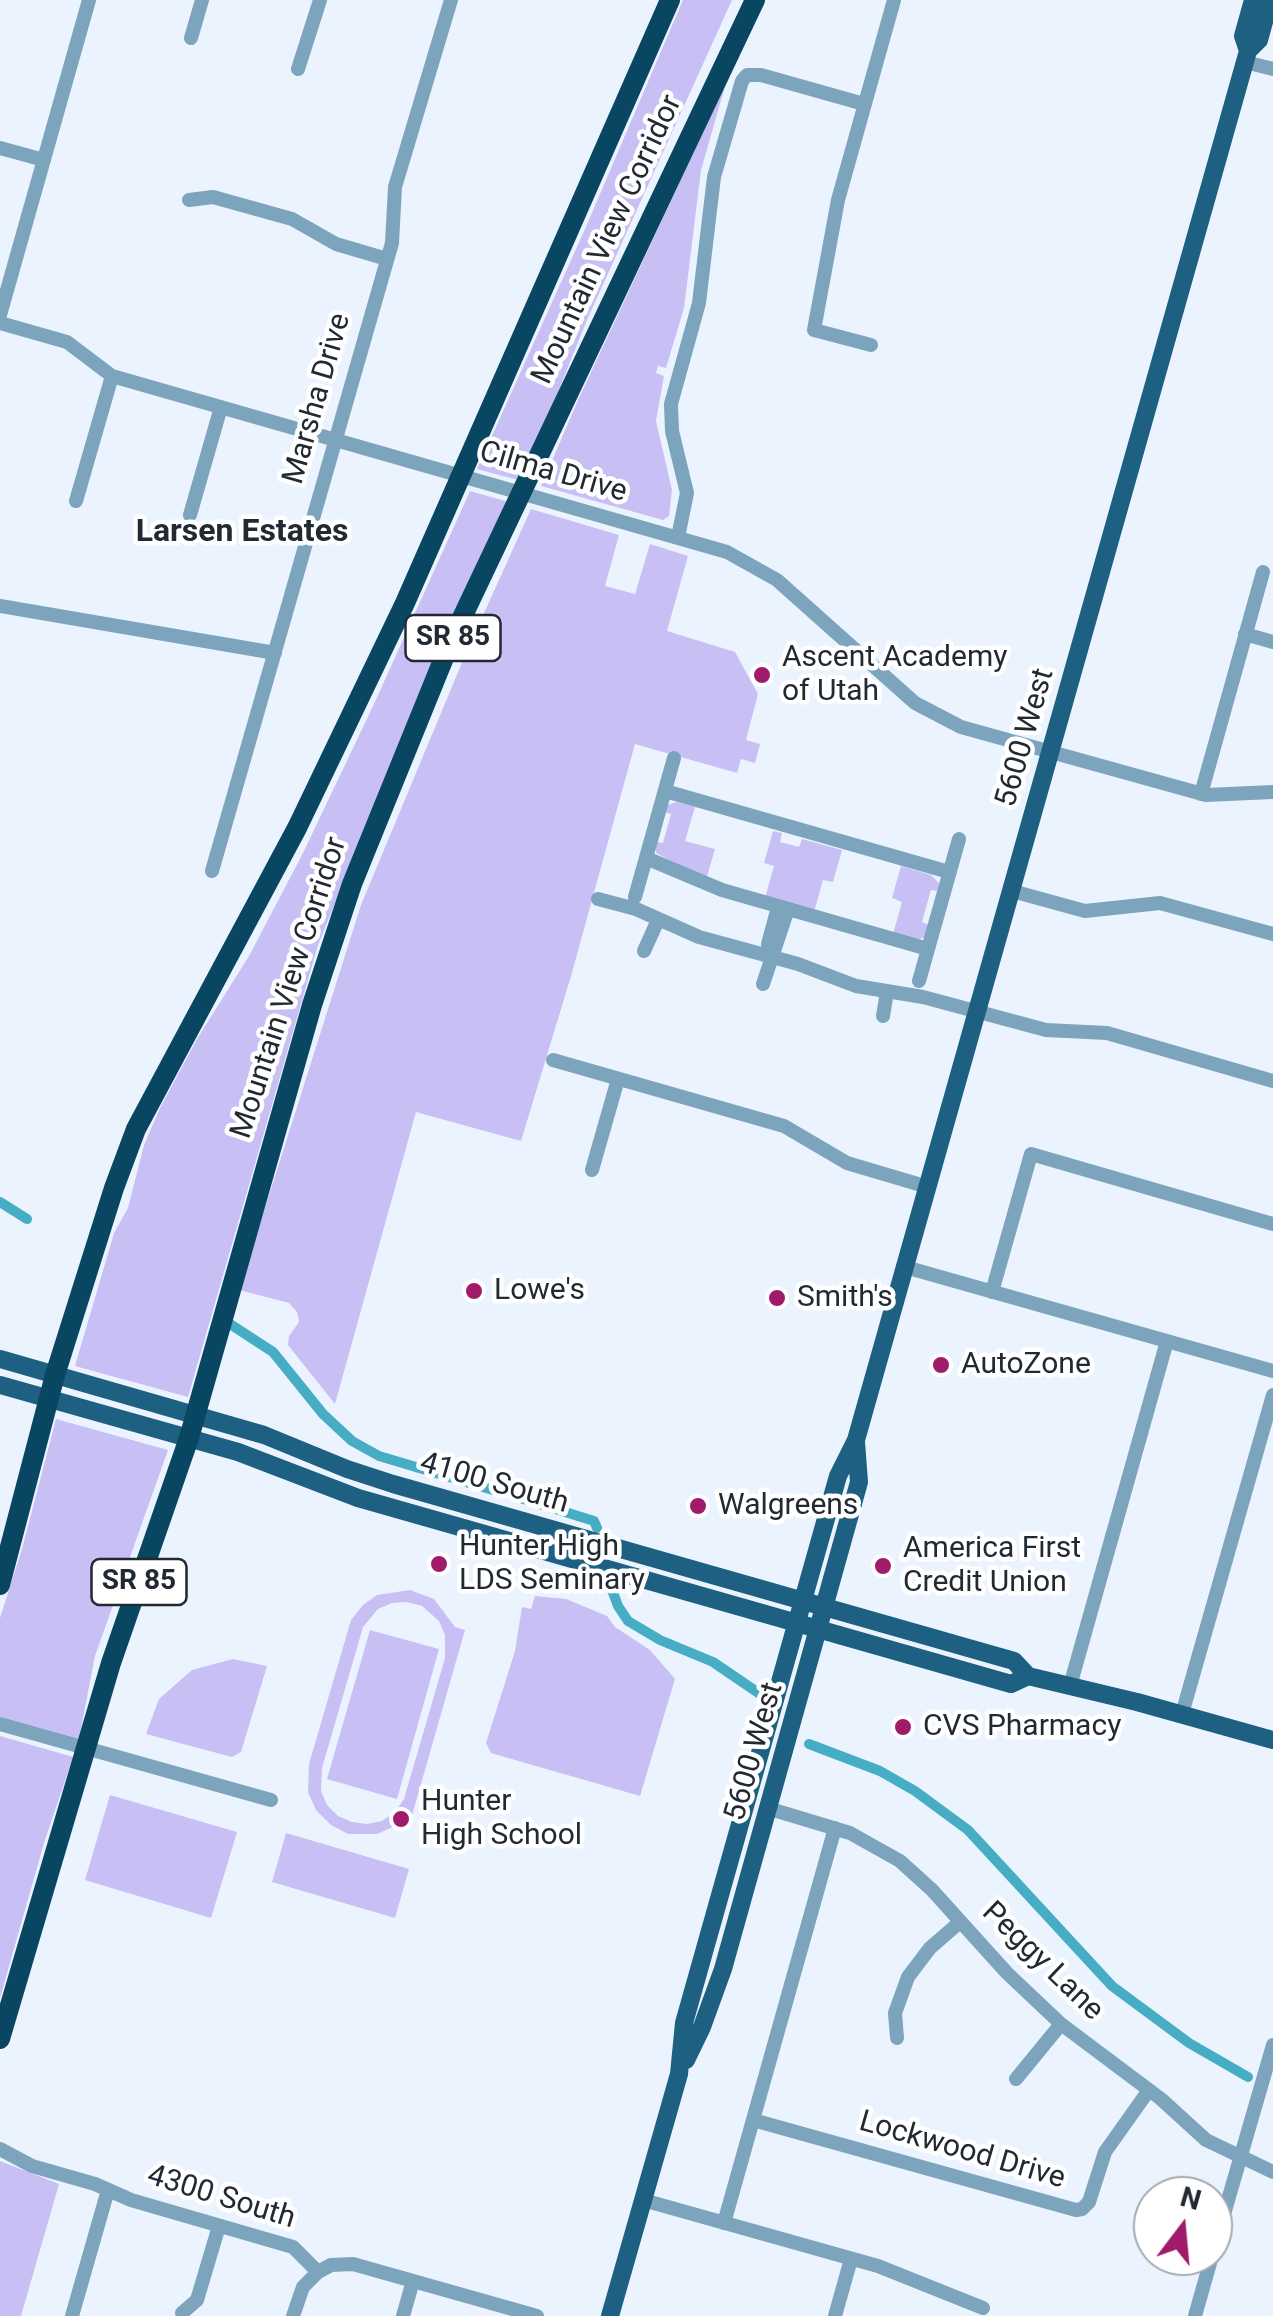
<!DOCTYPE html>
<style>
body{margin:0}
#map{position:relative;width:1273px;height:2316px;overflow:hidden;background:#ebf4fe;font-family:Roboto,sans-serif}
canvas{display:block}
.north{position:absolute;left:1133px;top:2176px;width:100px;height:100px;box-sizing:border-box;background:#fff;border:2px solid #a6a9ad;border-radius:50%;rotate:16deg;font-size:28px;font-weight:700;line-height:40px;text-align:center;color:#212933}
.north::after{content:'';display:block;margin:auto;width:35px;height:45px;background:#a01c6b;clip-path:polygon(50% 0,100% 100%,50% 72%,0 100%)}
</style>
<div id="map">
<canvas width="1273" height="2316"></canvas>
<div class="north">N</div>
</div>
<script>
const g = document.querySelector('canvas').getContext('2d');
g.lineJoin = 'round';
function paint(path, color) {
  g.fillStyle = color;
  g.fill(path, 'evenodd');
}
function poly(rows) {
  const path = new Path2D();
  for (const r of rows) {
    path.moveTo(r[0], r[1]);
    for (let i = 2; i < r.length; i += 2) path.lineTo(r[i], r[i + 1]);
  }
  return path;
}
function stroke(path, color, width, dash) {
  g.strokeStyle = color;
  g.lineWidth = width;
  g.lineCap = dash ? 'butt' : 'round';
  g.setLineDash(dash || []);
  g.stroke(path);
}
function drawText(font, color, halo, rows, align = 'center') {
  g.font = font + ' Roboto,sans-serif';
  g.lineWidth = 9;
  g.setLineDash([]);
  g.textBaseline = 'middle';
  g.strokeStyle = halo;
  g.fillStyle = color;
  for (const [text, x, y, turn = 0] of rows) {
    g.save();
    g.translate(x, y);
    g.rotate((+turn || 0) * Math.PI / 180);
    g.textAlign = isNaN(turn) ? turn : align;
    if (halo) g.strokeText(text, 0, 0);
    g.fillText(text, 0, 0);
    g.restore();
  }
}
const green = poly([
 [683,0,732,0,587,320,522,481,477,469,585,229],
 [726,83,701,170,684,308,666,368,658,366,656,373,664,376,656,421,672,490,669,516,663,520,541,486,579,398],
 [470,491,512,503,456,607,318,945,188,1397,75,1366,114,1233,128,1208,144,1145,160,1108,197,1039,249,956,303,853,374,704],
 [531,509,619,535,605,586,635,594,650,544,688,556,667,631,735,652,758,694,746,740,760,744,755,763,741,759,737,773,635,744,571,976,521,1141,416,1112,335,1404,288,1345,289,1336,299,1322,297,1312,289,1303,239,1290,361,905,466,653],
 [677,802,695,807,685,841,715,849,706,880,656,853,656,842,663,843,671,814,664,812,667,805],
 [773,831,782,833,780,842,799,847,802,839,842,850,833,882,823,880,814,912,765,898,774,866,764,863],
 [901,866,931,875,939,883,937,891,931,890,922,922,929,925,925,937,914,941,893,934,902,902,892,898],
 [56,1419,168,1450,95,1656,79,1739,0,1717,0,1618,22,1549],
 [410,1590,434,1599,455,1627,465,1630,409,1826,400,1824,377,1834,348,1834,331,1825,316,1810,308,1792,309,1764,351,1620,363,1605,377,1595],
 [407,1602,422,1606,439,1621,445,1635,445,1658,404,1799,395,1812,382,1821,367,1824,352,1822,338,1816,327,1805,321,1791,322,1768,363,1627,378,1609,392,1603],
 [535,1596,566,1599,607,1616,615,1627,650,1650,675,1679,640,1796,491,1753,486,1743,515,1651,522,1607,531,1609],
 [370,1630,439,1649,397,1799,327,1779],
 [233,1659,267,1666,241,1752,232,1757,146,1734,159,1699,192,1670],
 [0,1736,73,1757,44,1843,0,1998],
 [110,1795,237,1832,211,1918,85,1880],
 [286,1833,409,1869,395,1918,272,1882],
 [0,2161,59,2184,21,2316,0,2316]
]);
const canal = poly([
 [0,1202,27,1219],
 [230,1324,273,1352,323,1414,352,1441,379,1456,493,1490],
 [514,1496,594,1521,597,1528],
 [611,1587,618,1606,628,1621,660,1640,713,1662,760,1694],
 [809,1744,880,1771,915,1791,968,1830,1112,1986,1189,2043,1248,2077]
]);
const minor = poly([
 [191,38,202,0],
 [1245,62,1273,69],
 [298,69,320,0],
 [0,148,44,160],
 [189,200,213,197,292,219,336,244,387,259],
 [0,315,89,0],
 [0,323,67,342,112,376,727,552,777,580,915,703,961,727,1206,795,1273,792],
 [871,345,814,330,838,200,894,0],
 [76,501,112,376],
 [190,515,221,407],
 [678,537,687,493,672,431,671,404,699,303,714,177,742,81,747,75,761,75,864,104],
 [0,606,275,653],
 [1245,634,1273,642],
 [665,791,949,872],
 [1201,794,1263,572],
 [646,858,722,890,928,949],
 [212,871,392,243,395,187,451,0],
 [1012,891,1085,911,1160,903,1273,934],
 [635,897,674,758],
 [598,899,636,909,699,937,798,964,856,986,923,997,1046,1030,1107,1033,1273,1081],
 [644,951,658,920],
 [770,957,768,944,778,907],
 [919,981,959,839],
 [763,984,788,909],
 [883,1016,887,992],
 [553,1060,784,1126,847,1163,928,1187],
 [592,1170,618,1079],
 [905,1267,1273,1371],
 [992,1292,1031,1154,1273,1224],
 [1070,1686,1167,1341],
 [1182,1714,1273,1395],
 [0,1724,271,1800],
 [767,1808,850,1833,900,1861,932,1890,1007,1973,1061,2024,1161,2099,1206,2140,1273,2172],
 [897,2038,895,2013,908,1977,930,1948,960,1922],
 [1016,2079,1061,2024],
 [753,2120,1076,2210,1082,2209,1089,2202,1105,2152,1149,2090],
 [0,2149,32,2166,95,2184,131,2200,293,2247,318,2272,331,2265,353,2264,537,2316],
 [643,2200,878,2266,983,2308],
 [724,2223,835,1828],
 [1213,2252,1273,2045],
 [182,2313,197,2300,219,2226],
 [72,2316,108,2190],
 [293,2316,303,2287,318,2272],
 [403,2316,413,2281],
 [835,2316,851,2259],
 [1195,2316,1212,2256]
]);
const major = poly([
 [1248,51,1243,36,1253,0],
 [0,1359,264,1435,347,1469,393,1484,1014,1661,1028,1676],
 [0,1385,238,1452,358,1498,1011,1684,1028,1676,1137,1702,1273,1740],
 [686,2060,702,2027,723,1969,859,1482,856,1442],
 [610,2316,679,2074,684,2023,838,1476,856,1440,1248,51,1259,40,1270,0]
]);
const highway = poly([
 [0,1585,55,1375,114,1188,136,1129,297,828,405,603,670,0],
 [0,2039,111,1663,189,1438,312,1005,352,884,450,643,755,0]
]);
const markers = [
 [762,675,10,"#a01c6b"],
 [474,1291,10,"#a01c6b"],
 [777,1298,10,"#a01c6b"],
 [941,1365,10,"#a01c6b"],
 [698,1506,10,"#a01c6b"],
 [439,1564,10,"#a01c6b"],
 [883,1566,10,"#a01c6b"],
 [903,1727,10,"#a01c6b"],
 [401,1819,10,"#a01c6b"]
];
const shields = [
 [453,638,95],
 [139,1582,95]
];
const shieldNames = [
 ["SR 85",453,638],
 ["SR 85",139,1582]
];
const streetNames = [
 ["Mountain View Corridor",608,240,-65],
 ["Marsha Drive",318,399,-74],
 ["Cilma Drive",553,473,16],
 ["5600 West",1026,738,-74],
 ["Mountain View Corridor",290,988,-72],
 ["4100 South",494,1484,16],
 ["5600 West",755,1752,-74],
 ["Peggy Lane",1042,1962,44],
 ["Lockwood Drive",962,2151,16],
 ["4300 South",221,2198,17]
];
const poiNames = [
 ["Ascent Academy",782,658],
 ["of Utah",782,692],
 ["Lowe's",494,1291],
 ["Smith's",797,1298],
 ["AutoZone",961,1365],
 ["Walgreens",718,1506],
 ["Hunter High",459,1547],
 ["LDS Seminary",459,1581],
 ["America First",903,1549],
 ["Credit Union",903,1583],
 ["CVS Pharmacy",923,1727],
 ["Hunter",421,1802],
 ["High School",421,1836]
];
const neighbourhoodNames = [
 ["Larsen Estates",242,533]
];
paint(green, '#c8bff5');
stroke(canal, '#46adc4', 10);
stroke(minor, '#7ca4bc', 14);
stroke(major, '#1d6081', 18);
stroke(highway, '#094662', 20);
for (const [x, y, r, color] of markers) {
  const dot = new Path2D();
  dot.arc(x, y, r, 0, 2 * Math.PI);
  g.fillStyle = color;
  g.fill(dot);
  stroke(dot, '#fff', 4);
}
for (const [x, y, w] of shields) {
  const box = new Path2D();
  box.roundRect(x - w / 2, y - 23, w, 46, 8);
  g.fillStyle = '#fff';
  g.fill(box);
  stroke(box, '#212933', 2.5);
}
drawText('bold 28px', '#212933', null, shieldNames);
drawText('30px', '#212933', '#fff', streetNames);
drawText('30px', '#212933', '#fff', poiNames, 'left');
drawText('bold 32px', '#212933', '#fff', neighbourhoodNames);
</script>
